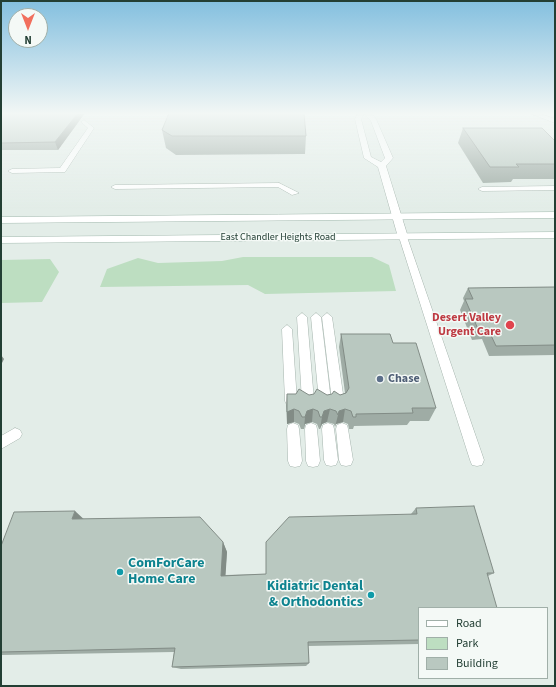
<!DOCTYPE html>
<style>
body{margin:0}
#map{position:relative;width:556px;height:687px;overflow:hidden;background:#e3ede8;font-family:"Source Sans 3",sans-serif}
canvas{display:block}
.frame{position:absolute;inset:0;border:2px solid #233f34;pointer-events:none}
.legend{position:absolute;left:418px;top:607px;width:130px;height:72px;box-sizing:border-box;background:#f4f9f6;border:1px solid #a0afa8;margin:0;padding:5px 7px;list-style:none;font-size:12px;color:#233f34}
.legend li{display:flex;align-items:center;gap:8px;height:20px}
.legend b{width:20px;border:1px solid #a0afa8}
.north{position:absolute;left:8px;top:8px;width:40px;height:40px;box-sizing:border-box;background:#f4f9f6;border:1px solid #a0afa8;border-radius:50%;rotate:180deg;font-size:11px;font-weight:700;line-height:16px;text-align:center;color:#233f34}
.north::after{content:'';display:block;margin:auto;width:14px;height:18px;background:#f16f5d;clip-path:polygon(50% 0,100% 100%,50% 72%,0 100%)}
</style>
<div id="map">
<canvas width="556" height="687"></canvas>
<div class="frame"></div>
<ul class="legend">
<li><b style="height:5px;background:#fff"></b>Road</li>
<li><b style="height:11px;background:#bddec1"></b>Park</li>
<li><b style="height:11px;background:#b9c8c0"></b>Building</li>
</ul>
<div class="north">N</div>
</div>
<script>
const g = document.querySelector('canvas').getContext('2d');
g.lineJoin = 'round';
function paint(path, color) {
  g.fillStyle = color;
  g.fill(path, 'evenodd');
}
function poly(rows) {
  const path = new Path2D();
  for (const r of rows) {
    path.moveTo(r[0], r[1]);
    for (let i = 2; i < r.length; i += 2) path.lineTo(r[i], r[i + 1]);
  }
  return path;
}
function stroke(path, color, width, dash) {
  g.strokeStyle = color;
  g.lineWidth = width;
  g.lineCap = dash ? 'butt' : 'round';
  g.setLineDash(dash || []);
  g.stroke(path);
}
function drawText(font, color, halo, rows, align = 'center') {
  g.font = font + ' "Source Sans 3",sans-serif';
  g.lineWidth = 3;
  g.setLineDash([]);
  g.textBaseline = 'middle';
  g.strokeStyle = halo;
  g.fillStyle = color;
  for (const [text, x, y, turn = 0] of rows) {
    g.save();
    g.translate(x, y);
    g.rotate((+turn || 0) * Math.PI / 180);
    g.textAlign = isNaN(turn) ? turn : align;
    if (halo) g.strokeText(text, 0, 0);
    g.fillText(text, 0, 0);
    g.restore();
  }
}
const green = poly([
 [243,257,372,257,389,265,396,291,265,294,248,285,100,287,107,269,138,258,158,263,222,261],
 [50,259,59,272,42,302,1,303,1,260]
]);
const lane = poly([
 [84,120,94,128,65,172,12,173,8,171,12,169,60,168,88,128,81,122,84,120],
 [279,183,299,193,292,195,278,187,115,189,111,187,115,185,279,183],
 [555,186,555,190,482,191,478,189,482,187,555,186],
 [403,234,407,237,484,460,482,465,477,466,472,465,470,460,399,237,403,234],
 [302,313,307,317,314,401,312,405,308,406,304,405,302,401,297,317,302,313],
 [316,313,321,317,331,401,329,405,325,406,321,405,319,401,311,317,316,313],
 [327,313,332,317,344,401,342,405,338,406,334,405,332,401,322,317,327,313],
 [287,325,292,329,297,401,295,405,291,406,287,405,285,401,282,329,287,325],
 [293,423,298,425,299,429,302,461,300,466,295,467,290,466,288,461,287,429,288,425,293,423],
 [311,423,316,425,317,429,320,461,318,466,313,467,308,466,306,461,305,429,306,425,311,423],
 [328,423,333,425,334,429,338,460,336,465,331,466,326,465,324,460,322,429,323,425,328,423],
 [342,423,347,425,348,429,353,460,351,465,346,466,341,465,339,460,336,429,337,425,342,423],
 [15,428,20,430,22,434,20,438,1,449,1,436,15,428]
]);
const street = poly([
 [358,113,371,113,376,119,393,158,386,166,408,237,406,239,403,240,398,237,378,167,364,158,355,119,358,113],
 [364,113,371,121,385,158,381,162,371,157,361,119,364,113],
 [529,113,539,113,555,119,555,123,529,113]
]);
const secondary = poly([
 [555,212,555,218,1,223,1,217,555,212],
 [555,232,555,238,1,243,1,237,555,232]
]);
const wall = poly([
 [1,113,85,113,58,150,1,150],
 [463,128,555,141,555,179,513,179,511,182,483,183,458,143],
 [162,130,306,136,305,154,176,155,166,148],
 [555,287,555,355,489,356,482,339,472,340,460,310,464,301,463,298,468,288],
 [341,334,393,343,436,408,429,421,410,421,407,425,354,426,353,429,349,429,348,424,343,422,336,424,335,427,334,424,327,422,322,424,320,429,319,429,317,424,312,422,305,424,304,429,301,429,299,424,294,422,287,424,286,406,287,394,309,395,340,395,345,393,339,347],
 [416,508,494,573,488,576,419,608,419,644,308,646,309,663,306,666,181,669,172,667,174,652,1,655,1,546,83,519,223,542,227,552,225,575,266,574,411,514]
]);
const shadedWall = poly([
 [78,113,85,113,58,150,55,142],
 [1,355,4,359,1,365],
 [294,409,294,422,287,424,287,412],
 [313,409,312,422,305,424,304,429,305,417,307,411],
 [330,409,327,422,322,424,320,429,322,417,324,411],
 [345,409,343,422,336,424,335,427,339,411],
 [75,511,88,523,72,519],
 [223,542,227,552,225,584,221,576]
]);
const building = poly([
 [1,113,78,113,55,142,1,143,1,113],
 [169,113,304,113,306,136,172,136,162,130,169,113],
 [463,128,542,128,555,141,555,164,516,164,519,167,490,167,463,128],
 [555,287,555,345,496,346,488,329,478,329,465,299,473,299,468,288,555,287],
 [341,334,390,334,393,343,416,343,436,408,412,408,413,413,356,414,356,417,353,417,351,411,345,409,339,411,338,415,336,411,330,409,324,411,322,417,320,417,318,411,313,409,307,411,305,417,302,417,299,411,294,409,287,412,287,394,296,394,299,389,309,395,314,394,317,389,327,395,332,394,334,391,340,395,346,393,349,388,341,334],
 [474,506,494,573,487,573,497,608,419,608,419,640,308,642,309,663,172,667,175,648,1,652,1,546,14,512,75,511,72,519,200,517,223,542,221,576,266,574,266,542,289,517,417,514,416,508,474,506]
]);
const markers = [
 [510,325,5,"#e0444e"],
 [380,379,4,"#5c6f8a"],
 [120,572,4,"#0f9aa8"],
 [371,595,4,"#0f9aa8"]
];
const farStreetnames = [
 ["East Chandler Heights Road",278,238]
];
const healthNames = [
 ["Desert Valley",501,318],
 ["Urgent Care",501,332]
];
const serviceNames = [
 ["Chase",388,379]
];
const nearCulturenames = [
 ["ComForCare",128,564],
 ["Home Care",128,580],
 ["Kidiatric Dental",363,587,"right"],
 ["& Orthodontics",363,603,"right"]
];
paint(green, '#bddec1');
stroke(lane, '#a6b5ae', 1);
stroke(street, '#a6b5ae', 1);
stroke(secondary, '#a2b9ae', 1);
paint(lane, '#fff');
paint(street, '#fff');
paint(secondary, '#fff');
paint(wall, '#9faca5');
paint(shadedWall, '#828c86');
paint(building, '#b9c8c0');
stroke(building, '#828c86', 1);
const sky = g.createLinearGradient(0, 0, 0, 210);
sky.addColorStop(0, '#83bfdf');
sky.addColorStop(0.54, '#f2f7f5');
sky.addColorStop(1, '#f2f7f500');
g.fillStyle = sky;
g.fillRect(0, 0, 556, 210);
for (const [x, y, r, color] of markers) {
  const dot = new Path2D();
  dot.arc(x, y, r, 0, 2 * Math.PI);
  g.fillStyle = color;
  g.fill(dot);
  stroke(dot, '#f4f9f6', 1.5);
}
drawText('10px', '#233f34', '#f4f9f6', farStreetnames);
drawText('bold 12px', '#be3a42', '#f4f9f6', healthNames, 'right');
drawText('bold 12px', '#4e5e75', '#f4f9f6', serviceNames, 'left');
drawText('bold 14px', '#0d838f', '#f4f9f6', nearCulturenames, 'left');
</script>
